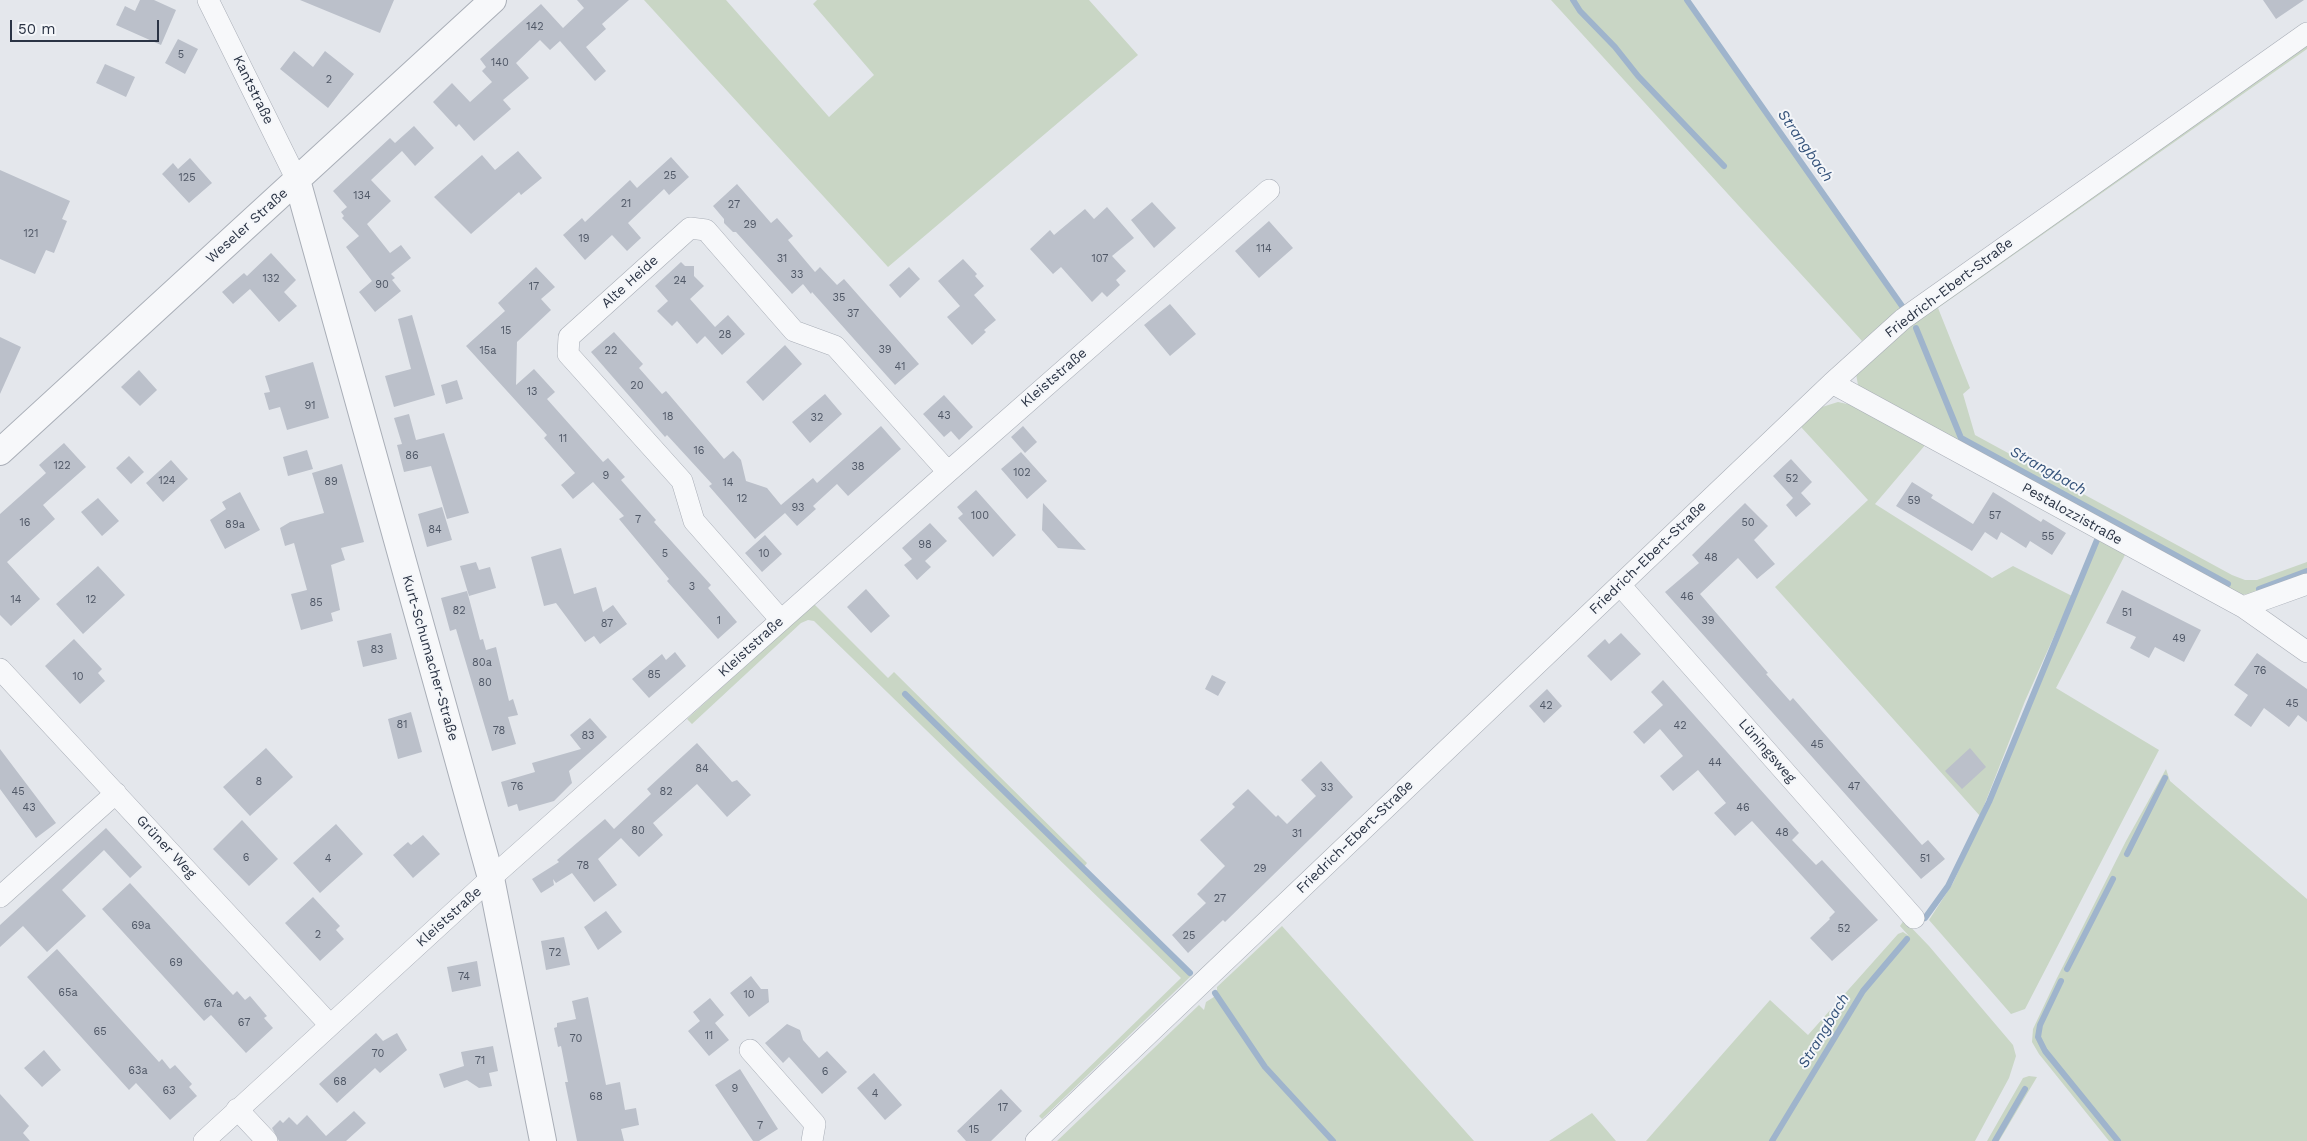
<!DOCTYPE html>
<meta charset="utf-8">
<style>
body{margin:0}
#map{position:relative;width:2307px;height:1141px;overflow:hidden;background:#e4e7ec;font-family:"Work Sans",sans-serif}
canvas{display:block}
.scale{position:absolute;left:10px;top:20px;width:149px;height:22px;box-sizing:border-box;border:2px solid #2b3445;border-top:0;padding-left:6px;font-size:15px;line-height:18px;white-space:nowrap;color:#2b3445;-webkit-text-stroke:4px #f4f6f9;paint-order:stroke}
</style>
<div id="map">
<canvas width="2307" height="1141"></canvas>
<div class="scale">50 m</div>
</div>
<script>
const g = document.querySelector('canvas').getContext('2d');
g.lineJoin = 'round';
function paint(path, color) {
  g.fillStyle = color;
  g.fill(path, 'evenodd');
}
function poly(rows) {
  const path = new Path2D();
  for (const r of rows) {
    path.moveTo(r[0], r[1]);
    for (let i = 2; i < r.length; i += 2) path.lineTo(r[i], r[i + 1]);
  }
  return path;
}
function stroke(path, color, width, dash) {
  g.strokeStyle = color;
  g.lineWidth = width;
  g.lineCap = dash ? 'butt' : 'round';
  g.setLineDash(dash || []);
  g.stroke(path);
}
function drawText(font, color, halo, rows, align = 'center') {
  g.font = font + ' "Work Sans",sans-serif';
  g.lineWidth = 4;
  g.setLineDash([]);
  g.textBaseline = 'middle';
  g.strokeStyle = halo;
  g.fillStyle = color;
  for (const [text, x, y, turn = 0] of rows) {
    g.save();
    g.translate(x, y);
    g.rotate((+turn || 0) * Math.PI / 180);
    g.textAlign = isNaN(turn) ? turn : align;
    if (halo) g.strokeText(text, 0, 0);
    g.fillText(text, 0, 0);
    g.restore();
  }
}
const green = poly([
 [644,0,726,0,829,117,874,75,813,4,817,0,1089,0,1138,55,888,267],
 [1551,0,1684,0,1901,308,1862,341],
 [2307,43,2307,49,1938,308,1970,388,1963,394,1975,435,2232,575,2245,580,2257,580,2307,562,2307,576,2261,593,2239,595,1863,392,1858,385,1856,374,1868,356],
 [1838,402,1852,405,1926,444,1875,504,1992,578,2013,566,2072,596,2025,701,1980,816,1775,587,1868,500,1801,427,1822,407],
 [2099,538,2125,555,2056,688,2159,750,2025,1009,2011,1014,1929,920,1953,883,1990,802],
 [814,604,888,678,894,672,1087,863,1084,867,1192,975,1042,1119,1039,1116,1181,978,814,621,808,620,801,623,692,724,687,719],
 [2166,769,2170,781,2307,899,2307,1141,2109,1141,2039,1054,2032,1042,2033,1029,2057,978,2126,841],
 [1904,920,1929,946,2013,1045,2016,1056,2009,1078,1975,1141,1646,1141,1770,1000,1808,1035,1898,934,1903,932,1909,936,1900,926],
 [1282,926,1474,1141,1057,1141,1199,1005,1204,1010,1206,1002,1217,995,1217,987],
 [2029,1076,2037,1077,1999,1141,1987,1141,2023,1078],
 [1592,1113,1616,1141,1549,1141]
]);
const stream = poly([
 [1573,0,1580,11,1615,47,1638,76,1724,166],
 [1687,0,1902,306],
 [1916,328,1961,438,2228,584],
 [2259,589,2307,571],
 [905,694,1190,973],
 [2127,854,2165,778],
 [1925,918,1948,886,1989,802,2097,540],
 [2067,969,2113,879],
 [2061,981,2040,1025,2038,1037,2045,1051,2118,1141],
 [1215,993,1265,1067,1333,1141],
 [1772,1141,1863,991,1907,939],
 [1995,1141,2025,1089]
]);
const building = poly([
 [140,0,154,0,176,10,161,45,116,25,125,6,135,11],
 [300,0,394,0,380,33],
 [577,0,629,0,602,24,606,29,586,47,606,71,595,81,560,41,550,50,540,40,516,63,529,78,503,100,511,109,474,141,459,124,456,127,433,102,452,83,470,102,492,82,482,71,486,67,480,59,541,4,563,28,584,8],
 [2263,0,2304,0,2276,19],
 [178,39,198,49,185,74,165,63],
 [294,51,313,67,325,51,354,74,328,108,280,69],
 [105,64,135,77,126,97,96,83],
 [414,126,434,148,415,166,402,151,371,180,391,201,367,224,390,253,401,245,411,258,391,274,395,278,392,280,401,291,375,312,359,292,372,281,346,247,359,236,342,218,344,216,341,212,347,207,333,191,390,138,395,143],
 [518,151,542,178,521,195,519,192,471,234,434,197,482,155,495,170],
 [671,157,689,177,669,195,664,189,628,223,641,238,627,251,612,235,585,260,563,235,582,218,585,222,630,180,637,188],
 [190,158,212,183,189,203,162,174,173,163,178,169],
 [0,170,70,201,62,219,67,221,54,253,46,250,35,274,0,259],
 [737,184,771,223,777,218,793,236,788,240,815,272,820,267,837,285,844,279,919,364,895,385,812,292,811,294,803,284,792,294,736,232,733,232,724,223,724,219,713,206],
 [1152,202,1176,228,1154,248,1131,220],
 [1107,207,1134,238,1112,256,1126,271,1116,280,1120,285,1107,297,1102,292,1092,302,1061,267,1053,274,1030,249,1050,230,1054,235,1085,209,1094,219],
 [1269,221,1293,248,1259,278,1235,251],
 [271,253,296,280,284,292,297,306,279,322,250,289,233,304,222,292,244,273,247,276],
 [963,259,977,274,975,276,984,286,974,295,996,320,984,330,986,332,972,345,947,317,960,306,938,281],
 [681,262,685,266,694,266,694,276,704,286,690,299,715,327,728,315,745,334,722,355,705,336,697,344,677,321,672,326,657,311,668,301,655,286],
 [536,267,555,287,541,299,551,310,517,342,516,385,534,369,555,392,547,399,603,462,608,458,625,477,621,480,656,520,654,522,711,585,708,588,737,622,718,639,667,581,669,579,619,519,624,516,593,482,573,499,561,485,575,473,544,438,547,435,466,346,505,311,498,303],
 [909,267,920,279,900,298,889,285],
 [1170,304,1196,334,1170,356,1144,325],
 [412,315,435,395,394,407,385,376,411,369,398,319],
 [614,332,643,364,639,368,662,394,666,391,724,459,733,451,741,460,746,481,767,488,781,505,813,478,817,483,881,426,901,449,848,496,837,484,813,506,816,509,797,526,785,513,755,539,709,486,712,484,667,435,665,437,591,352],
 [0,337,21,347,0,394],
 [785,345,802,364,763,401,746,382],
 [313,362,329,418,287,430,280,407,269,410,264,393,270,392,265,376],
 [139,370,157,390,140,406,121,387],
 [457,380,463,399,446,404,441,385],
 [825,394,842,414,810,443,792,422],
 [944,395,973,427,959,440,951,431,944,437,923,414],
 [409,414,416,440,444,433,469,513,447,519,431,466,404,472,397,445,402,444,394,418],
 [1023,426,1037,442,1025,453,1011,437],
 [64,443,86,467,43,505,55,519,7,562,40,599,11,626,0,615,0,514,46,473,39,465],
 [307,450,313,469,288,476,283,457],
 [1021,452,1047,481,1027,499,1001,469],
 [129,456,144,472,131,484,116,468],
 [1791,459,1812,482,1801,493,1811,504,1796,517,1786,505,1793,498,1773,476],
 [171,460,188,479,163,502,146,483],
 [342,464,364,542,341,548,345,560,331,565,340,610,331,613,333,621,301,630,291,594,307,590,294,543,285,546,280,528,290,522,324,513,312,473],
 [1912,482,1933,495,1931,498,1973,524,1993,492,2041,522,2043,519,2066,533,2052,555,2030,541,2026,548,2001,532,1997,540,1985,532,1972,551,1896,506],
 [976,490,1016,535,993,557,958,518,963,514,957,507],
 [240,492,260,530,225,549,210,520,226,509,222,502],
 [98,498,119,521,102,536,81,512],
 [1043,503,1086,550,1058,548,1042,530],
 [1745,503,1768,526,1754,540,1775,564,1757,579,1738,558,1700,594,1768,673,1766,674,1790,701,1793,698,1922,845,1928,840,1945,859,1921,879,1665,592,1699,563,1692,555],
 [442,507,452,540,427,547,418,514],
 [930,523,947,541,925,561,931,567,917,580,904,565,912,559,902,548],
 [765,535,782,554,762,572,745,553],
 [561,548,574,594,596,587,603,612,613,605,627,624,600,644,594,636,585,642,556,603,544,606,531,557],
 [476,562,479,570,490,567,496,588,469,596,460,566],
 [98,566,125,595,83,634,56,604],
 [866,589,890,616,871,633,847,607],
 [2122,590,2201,630,2184,662,2155,647,2149,658,2130,648,2136,637,2106,623],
 [467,591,480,640,483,639,486,650,496,647,509,701,513,699,518,715,508,717,516,744,492,751,456,629,450,631,441,598],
 [391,633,397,659,363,667,357,641],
 [1621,633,1641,654,1611,681,1587,656,1605,639,1609,644],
 [74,639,102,669,98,673,105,681,80,704,45,666],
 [675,652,686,666,649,698,632,679,662,654,666,660],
 [2257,653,2307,689,2307,722,2298,715,2289,727,2264,708,2251,727,2234,715,2248,695,2234,685],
 [1212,675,1226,682,1218,696,1205,689],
 [1663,680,1799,833,1792,840,1816,865,1822,860,1878,920,1832,961,1810,938,1830,919,1829,918,1835,912,1752,821,1735,836,1714,813,1726,803,1698,770,1673,791,1660,776,1683,756,1660,729,1644,744,1633,732,1663,705,1651,692],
 [1547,689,1562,706,1544,723,1529,706],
 [411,712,422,752,398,759,388,719],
 [590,718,607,737,569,771,572,783,554,801,519,811,517,804,508,807,501,782,535,772,532,763,581,749,570,735],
 [697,743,732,782,737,780,751,795,727,817,697,784,653,823,663,835,639,857,621,838,598,859,617,885,594,902,572,873,556,883,553,879,554,885,541,893,532,879,559,862,557,860,605,819,614,829,651,794,647,789],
 [266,748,293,777,250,816,223,787],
 [1970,748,1986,767,1962,789,1945,771],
 [0,749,56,823,36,838,0,789],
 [1321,761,1353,797,1225,922,1223,920,1188,953,1172,935,1206,903,1197,894,1225,866,1200,840,1235,807,1232,804,1248,789,1276,817,1278,815,1287,824,1316,796,1301,780],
 [242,820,278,859,249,886,213,849],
 [336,824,363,854,320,893,293,863],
 [106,828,142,867,130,878,104,850,62,890,86,916,47,952,23,926,0,947,0,925],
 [423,835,440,854,413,878,393,855,408,842,411,845],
 [130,883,233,995,237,991,245,1000,250,996,267,1016,264,1018,273,1028,246,1053,211,1015,204,1021,102,909],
 [313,897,340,926,336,930,344,939,320,961,285,923],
 [606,911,622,932,598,950,584,927],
 [564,937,570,965,546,970,541,941],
 [57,949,159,1062,162,1059,170,1069,175,1065,192,1084,189,1087,197,1096,170,1120,136,1083,129,1090,27,977],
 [477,961,481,986,452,992,447,967],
 [751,976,761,989,768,989,769,1002,749,1017,730,993],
 [588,997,606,1085,620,1082,625,1110,636,1108,639,1125,621,1129,624,1141,577,1141,565,1082,568,1082,561,1046,558,1047,554,1028,557,1027,557,1023,576,1019,572,1001],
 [710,998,724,1015,715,1023,729,1040,709,1056,688,1031,700,1021,693,1012],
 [787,1024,800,1030,803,1040,819,1058,827,1051,847,1072,822,1094,789,1057,783,1063,765,1043],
 [376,1033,383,1041,397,1033,407,1050,380,1073,375,1068,337,1103,319,1084],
 [493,1046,498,1071,489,1073,492,1086,479,1088,467,1080,444,1088,439,1074,464,1066,461,1052],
 [44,1050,61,1070,42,1087,24,1068],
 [740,1069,778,1129,759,1141,753,1141,715,1085],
 [874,1073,902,1105,885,1120,857,1088],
 [1001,1089,1022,1111,991,1141,966,1141,957,1131],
 [0,1094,29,1126,23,1133,30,1141,0,1141],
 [354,1111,366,1123,346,1141,279,1141,272,1128,280,1120,283,1123,289,1117,297,1125,307,1115,326,1136]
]);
const minor = poly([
 [208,0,297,180],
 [1832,383,2243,607,2307,652],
 [1620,585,1914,918],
 [2243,607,2307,584],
 [781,620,694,521,682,481,568,354,569,337,690,228,706,230,794,331,835,346,948,472],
 [0,669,330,1025],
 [0,897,116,793],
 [750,1050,815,1124,812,1141],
 [237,1109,267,1141],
 [204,1141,491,878,948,472,1269,190],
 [1036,1141,1832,383,1903,319,2307,33]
]);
const tertiary = poly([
 [297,180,491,878,543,1141],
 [0,452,493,0]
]);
const numberNames = [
 ["142",535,27],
 ["5",181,55],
 ["140",500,63],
 ["2",329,80],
 ["25",670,176],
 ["125",187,178],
 ["134",362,196],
 ["21",626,204],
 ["27",734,205],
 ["29",750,225],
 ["121",31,234],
 ["19",584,239],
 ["114",1264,249],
 ["31",782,259],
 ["107",1100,259],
 ["33",797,275],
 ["132",271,279],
 ["24",680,281],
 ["90",382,285],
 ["17",534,287],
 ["35",839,298],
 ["37",853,314],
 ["15",506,331],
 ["28",725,335],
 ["39",885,350],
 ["15a",488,351],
 ["22",611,351],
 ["41",900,367],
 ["20",637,386],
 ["13",532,392],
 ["91",310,406],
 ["43",944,416],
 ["18",668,417],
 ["32",817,418],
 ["11",563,439],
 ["16",699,451],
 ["86",412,456],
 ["122",62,466],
 ["38",858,467],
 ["102",1022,473],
 ["9",606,476],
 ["52",1792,479],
 ["124",167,481],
 ["89",331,482],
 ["14",728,483],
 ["12",742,499],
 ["59",1914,501],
 ["93",798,508],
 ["100",980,516],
 ["57",1995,516],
 ["7",638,520],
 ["16",25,523],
 ["50",1748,523],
 ["89a",235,525],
 ["84",435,530],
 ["55",2048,537],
 ["98",925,545],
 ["5",665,554],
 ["10",764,554],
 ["48",1711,558],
 ["3",692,587],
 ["46",1687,597],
 ["14",16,600],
 ["12",91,600],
 ["85",316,603],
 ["82",459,611],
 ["51",2127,613],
 ["1",719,621],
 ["39",1708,621],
 ["87",607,624],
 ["49",2179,639],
 ["83",377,650],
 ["80a",482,663],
 ["76",2260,671],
 ["85",654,675],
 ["10",78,677],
 ["80",485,683],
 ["45",2292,704],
 ["42",1546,706],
 ["81",402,725],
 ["42",1680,726],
 ["78",499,731],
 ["83",588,736],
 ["45",1817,745],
 ["44",1715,763],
 ["84",702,769],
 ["8",259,782],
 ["76",517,787],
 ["47",1854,787],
 ["33",1327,788],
 ["45",18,792],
 ["82",666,792],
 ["43",29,808],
 ["46",1743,808],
 ["80",638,831],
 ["48",1782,833],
 ["31",1297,834],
 ["6",246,858],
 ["4",328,859],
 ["51",1925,859],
 ["78",583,866],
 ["29",1260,869],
 ["27",1220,899],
 ["69a",141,926],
 ["52",1844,929],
 ["2",318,935],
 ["25",1189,936],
 ["72",555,953],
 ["69",176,963],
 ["74",464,977],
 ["65a",68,993],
 ["10",749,995],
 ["67a",213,1004],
 ["67",244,1023],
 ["65",100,1032],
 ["11",709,1036],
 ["70",576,1039],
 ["70",378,1054],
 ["71",480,1061],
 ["63a",138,1071],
 ["6",825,1072],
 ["68",340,1082],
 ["9",735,1089],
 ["63",169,1091],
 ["4",875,1094],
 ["68",596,1097],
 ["17",1003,1108],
 ["7",760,1126],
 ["15",974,1130]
];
const streetNames = [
 ["Kantstraße",253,90,64],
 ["Weseler Straße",247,226,-42],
 ["Alte Heide",630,282,-42],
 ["Friedrich-Ebert-Straße",1949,288,-37],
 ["Kleiststraße",1054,378,-41],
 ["Pestalozzistraße",2072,514,29],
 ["Friedrich-Ebert-Straße",1648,558,-44],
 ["Kleiststraße",751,647,-42],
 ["Kurt-Schumacher-Straße",430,658,74],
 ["Lüningsweg",1767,751,49],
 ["Friedrich-Ebert-Straße",1355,837,-44],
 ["Grüner Weg",166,847,47],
 ["Kleiststraße",449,917,-42]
];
const waterNames = [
 ["Strangbach",1805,146,55],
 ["Strangbach",2048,471,29],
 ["Strangbach",1824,1031,-59]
];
paint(green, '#c9d6c5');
stroke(stream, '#9fb4cc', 6);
paint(building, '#bbc0ca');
stroke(minor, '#a9aeb7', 22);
stroke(tertiary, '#a9aeb7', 28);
stroke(minor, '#f7f8fa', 21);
stroke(tertiary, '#f7f8fa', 26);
drawText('11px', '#4f5766', null, numberNames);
drawText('14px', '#2b3445', '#f4f6f9', streetNames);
drawText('italic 15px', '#34527a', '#f4f6f9', waterNames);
</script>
